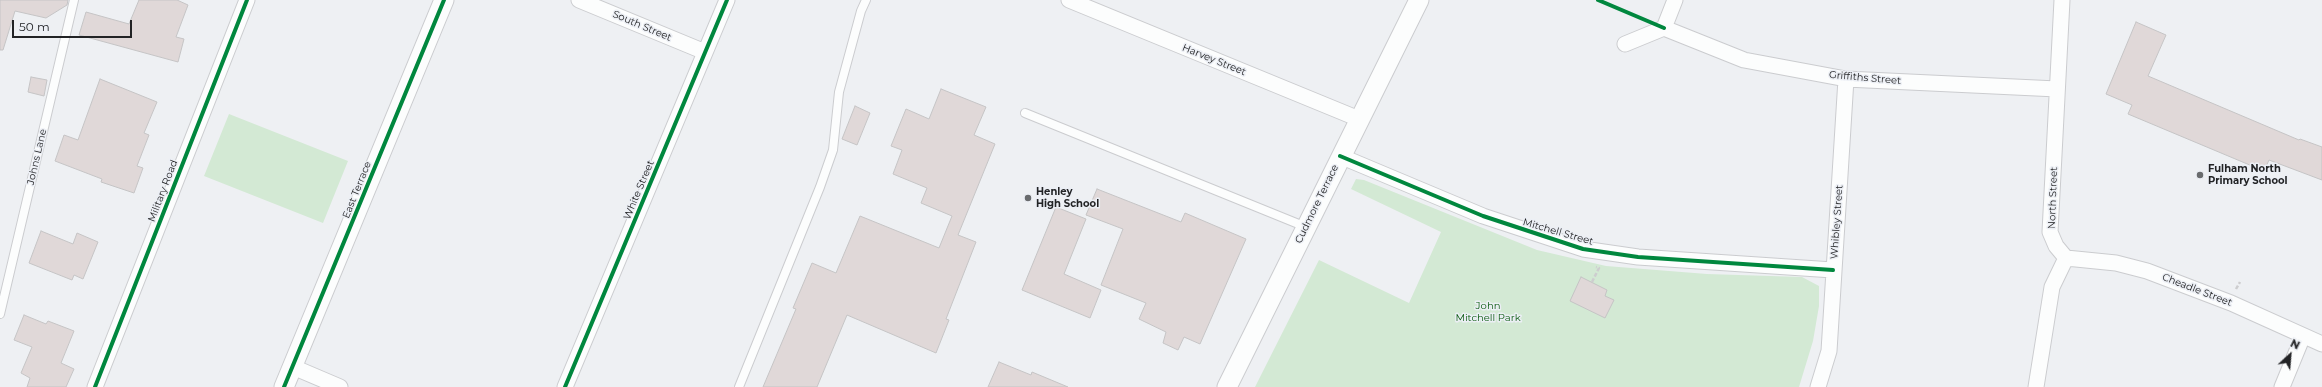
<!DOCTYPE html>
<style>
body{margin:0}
#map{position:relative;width:2322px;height:387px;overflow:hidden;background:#eef0f3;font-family:Montserrat,sans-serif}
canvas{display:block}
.north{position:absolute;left:2270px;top:335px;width:40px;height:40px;-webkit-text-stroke:3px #eceff5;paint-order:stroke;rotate:26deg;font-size:11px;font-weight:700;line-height:16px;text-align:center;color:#222325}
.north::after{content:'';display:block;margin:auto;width:14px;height:18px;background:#222325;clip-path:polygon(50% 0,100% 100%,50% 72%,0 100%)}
.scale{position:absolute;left:12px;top:20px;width:120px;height:18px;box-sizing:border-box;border:2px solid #222325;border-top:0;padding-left:5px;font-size:12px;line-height:14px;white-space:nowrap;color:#222325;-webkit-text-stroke:3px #eceff5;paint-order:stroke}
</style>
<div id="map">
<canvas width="2322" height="387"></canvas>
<div class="north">N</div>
<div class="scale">50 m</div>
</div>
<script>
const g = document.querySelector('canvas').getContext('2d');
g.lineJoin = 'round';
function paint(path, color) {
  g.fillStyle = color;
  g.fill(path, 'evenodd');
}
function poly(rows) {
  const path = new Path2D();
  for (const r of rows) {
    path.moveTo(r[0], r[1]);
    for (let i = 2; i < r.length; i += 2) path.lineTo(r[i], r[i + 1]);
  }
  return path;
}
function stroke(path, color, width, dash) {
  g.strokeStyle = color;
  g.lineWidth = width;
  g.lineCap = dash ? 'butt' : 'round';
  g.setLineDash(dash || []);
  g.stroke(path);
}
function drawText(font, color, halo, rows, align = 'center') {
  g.font = font + ' Montserrat,sans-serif';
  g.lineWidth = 3;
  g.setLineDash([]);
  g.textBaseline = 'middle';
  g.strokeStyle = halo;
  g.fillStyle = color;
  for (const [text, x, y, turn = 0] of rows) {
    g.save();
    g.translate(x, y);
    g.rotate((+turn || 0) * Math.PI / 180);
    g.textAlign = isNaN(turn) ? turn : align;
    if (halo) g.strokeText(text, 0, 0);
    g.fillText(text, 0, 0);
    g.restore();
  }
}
const green = poly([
 [229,114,348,161,323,223,204,176],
 [1356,179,1364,180,1537,250,1606,266,1707,274,1802,277,1819,286,1819,306,1813,341,1799,387,1255,387,1319,260,1409,303,1441,232,1351,189]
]);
const building = poly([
 [0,0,68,0,67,5,46,18,15,11,3,50,0,50,0,0],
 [139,0,177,0,188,5,176,37,184,39,178,62,79,35,86,12,129,24,139,0],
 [2136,22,2166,35,2148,76,2299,140,2300,139,2322,147,2322,180,2269,160,2264,171,2128,114,2132,105,2106,94,2136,22],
 [31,77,47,80,44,96,28,92,31,77],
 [100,79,157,102,144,133,149,135,137,166,143,168,134,193,101,182,102,179,55,161,64,135,78,140,100,79],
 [941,89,986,107,974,135,995,144,958,235,976,242,946,319,949,320,936,353,847,315,817,387,763,387,796,309,793,308,812,263,836,273,860,216,939,248,952,216,921,203,927,188,893,174,902,150,891,146,906,109,929,119,941,89],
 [855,106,870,113,857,145,842,139,855,106],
 [1097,189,1181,222,1185,213,1246,239,1200,344,1184,337,1178,350,1163,343,1166,332,1139,319,1146,303,1101,285,1123,229,1086,215,1097,189],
 [1056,207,1086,219,1064,274,1101,290,1090,318,1022,290,1056,207],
 [41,231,73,244,77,233,98,242,83,279,74,275,72,280,29,263,41,231],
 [1581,277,1607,290,1605,296,1614,300,1605,318,1570,301,1581,277],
 [24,315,46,324,48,321,74,331,61,363,74,369,66,387,27,387,30,378,21,373,32,347,14,340,24,315],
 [999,362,1031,375,1032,372,1068,387,988,387,999,362]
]);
const path = poly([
 [1592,282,1599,268,1596,267],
 [2236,289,2240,282]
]);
const service = poly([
 [1025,113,1306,227],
 [0,314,74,0],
 [739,387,820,187,833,150,839,92,861,11,866,0]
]);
const minor = poly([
 [579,0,705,52],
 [1069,0,1359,119],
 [2062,0,2050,232,2056,246,2066,258],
 [1664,28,1744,60,1846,79,2057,89],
 [1664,28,1675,0],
 [1625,44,1664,28],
 [1340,156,1483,216,1583,249,1638,257,1833,270],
 [2066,258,2116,263,2147,271,2231,303,2322,344],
 [293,367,340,387],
 [95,387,247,0],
 [565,387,727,0],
 [1818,387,1829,351,1846,79],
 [2036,387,2052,287,2066,258],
 [2282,387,2303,336]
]);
const tertiary = poly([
 [284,387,444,0],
 [1227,387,1419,0]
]);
const cycleway = poly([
 [1598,0,1664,28],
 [1340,156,1483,216,1583,249,1638,257,1833,270],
 [95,387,247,0],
 [284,387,444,0],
 [565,387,727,0]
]);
const markers = [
 [2200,175,4,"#696b6d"],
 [1028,198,4,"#696b6d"]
];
const streetNames = [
 ["South Street",642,26,23],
 ["Harvey Street",1214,60,22],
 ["Griffiths Street",1865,78,5],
 ["Johns Lane",37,157,-77],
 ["East Terrace",357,190,-68],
 ["White Street",639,190,-67],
 ["Military Road",163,191,-69],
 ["North Street",2053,198,-88],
 ["Cudmore Terrace",1317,204,-64],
 ["Whibley Street",1837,222,-86],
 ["Mitchell Street",1558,232,16],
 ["Cheadle Street",2197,290,21]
];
const poiNames = [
 ["Fulham North",2208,169],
 ["Primary School",2208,181],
 ["Henley",1036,192],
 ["High School",1036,204]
];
const parkNames = [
 ["John",1488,306],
 ["Mitchell Park",1488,318]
];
paint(green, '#d3e9d4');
paint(building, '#e0d8d8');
stroke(building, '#c5c4c5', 1);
stroke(service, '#cbcccf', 10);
stroke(minor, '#cbcccf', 17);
stroke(tertiary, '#cbcccf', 21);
stroke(path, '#cdcdcf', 2.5, [4, 2]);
stroke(service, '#fcfdfd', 8);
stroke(minor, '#fcfdfd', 15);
stroke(tertiary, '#fcfdfd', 19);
stroke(cycleway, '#00873e', 4);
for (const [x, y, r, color] of markers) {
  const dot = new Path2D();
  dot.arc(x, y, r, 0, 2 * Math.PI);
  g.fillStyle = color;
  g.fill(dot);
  stroke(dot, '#eceff5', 1.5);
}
drawText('10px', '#222325', '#eceff5', streetNames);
drawText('bold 10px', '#222325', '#eceff5', poiNames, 'left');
drawText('10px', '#095b0f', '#eceff5', parkNames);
</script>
